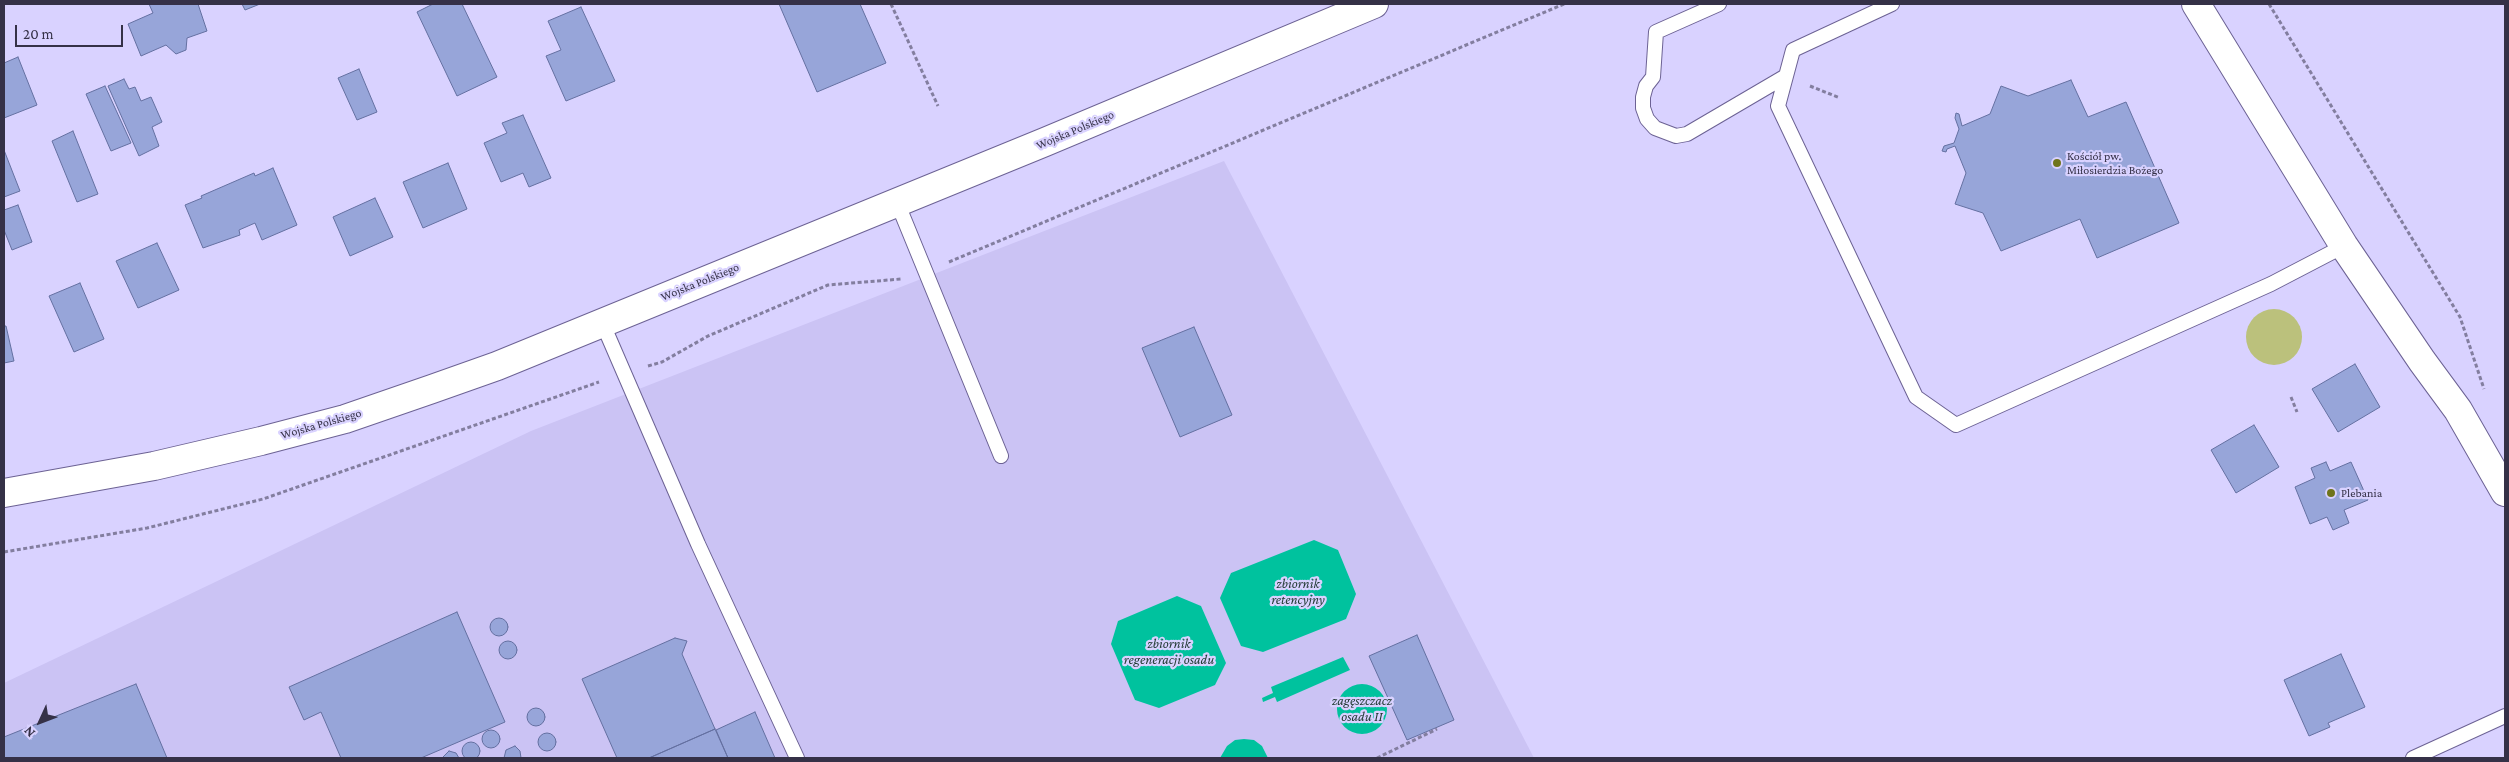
<!DOCTYPE html>
<meta charset="utf-8">
<style>
body{margin:0}
#map{position:relative;width:2509px;height:762px;overflow:hidden;background:#d9d2ff;font-family:"Crimson Pro",serif}
canvas{display:block}
.frame{position:absolute;inset:0;border:5px solid #353147;pointer-events:none}
.north{position:absolute;left:15px;top:697px;width:50px;height:50px;-webkit-text-stroke:4px #d9d2ff;paint-order:stroke;rotate:227deg;font-size:14px;font-weight:700;line-height:20px;text-align:center;color:#353147}
.north::after{content:'';display:block;margin:auto;width:18px;height:22px;background:#353147;clip-path:polygon(50% 0,100% 100%,50% 72%,0 100%)}
.scale{position:absolute;left:15px;top:25px;width:108px;height:22px;box-sizing:border-box;border:2px solid #353147;border-top:0;padding-left:6px;font-size:15px;line-height:18px;white-space:nowrap;color:#353147;-webkit-text-stroke:4px #d9d2ff;paint-order:stroke}
</style>
<div id="map">
<canvas width="2509" height="762"></canvas>
<div class="frame"></div>
<div class="north">N</div>
<div class="scale">20 m</div>
</div>
<script>
const g = document.querySelector('canvas').getContext('2d');
g.lineJoin = 'round';
function paint(path, color) {
  g.fillStyle = color;
  g.fill(path, 'evenodd');
}
function poly(rows) {
  const path = new Path2D();
  for (const r of rows) {
    if (r.length === 3) {
      path.moveTo(r[0] + r[2], r[1]);
      path.arc(r[0], r[1], r[2], 0, 2 * Math.PI);
      continue;
    }
    path.moveTo(r[0], r[1]);
    for (let i = 2; i < r.length; i += 2) path.lineTo(r[i], r[i + 1]);
  }
  return path;
}
function stroke(path, color, width, dash) {
  g.strokeStyle = color;
  g.lineWidth = width;
  g.lineCap = dash ? 'butt' : 'round';
  g.setLineDash(dash || []);
  g.stroke(path);
}
function drawText(font, color, halo, rows, align = 'center') {
  g.font = font + ' "Crimson Pro",serif';
  g.lineWidth = 4.5;
  g.setLineDash([]);
  g.textBaseline = 'middle';
  g.strokeStyle = halo;
  g.fillStyle = color;
  for (const [text, x, y, turn = 0] of rows) {
    g.save();
    g.translate(x, y);
    g.rotate((+turn || 0) * Math.PI / 180);
    g.textAlign = isNaN(turn) ? turn : align;
    if (halo) g.strokeText(text, 0, 0);
    g.fillText(text, 0, 0);
    g.restore();
  }
}
const built = poly([
 [1224,161,1534,758,4,758,4,683,531,431]
]);
const green = poly([
 [2274,337,28]
]);
const water = poly([
 [1314,540,1338,550,1356,594,1346,619,1263,652,1241,646,1220,598,1231,573],
 [1177,596,1201,606,1226,663,1215,685,1159,708,1135,700,1111,644,1118,621],
 [1343,657,1350,670,1277,702,1275,697,1263,702,1262,698,1273,693,1271,687],
 [1362,709,25],
 [1244,739,1254,740,1262,746,1268,758,1220,758,1227,746,1235,740]
]);
const building = poly([
 [149,4,198,4,207,31,187,38,186,50,176,54,166,45,141,56,128,24,153,13,149,4],
 [242,4,260,4,245,10,242,4],
 [433,4,462,4,497,77,457,96,417,12,433,4],
 [779,4,860,4,886,63,817,92,779,4],
 [581,7,615,81,566,101,546,56,561,50,548,21,581,7],
 [18,57,37,105,4,118,4,63,18,57],
 [359,69,377,112,357,120,338,78,359,69],
 [124,79,129,89,135,87,141,101,151,97,162,122,152,127,159,146,139,156,108,86,124,79],
 [2071,80,2088,117,2126,102,2179,223,2097,258,2080,219,2001,251,1983,213,1955,204,1966,173,1955,146,1947,149,1946,152,1942,151,1944,146,1954,143,1959,129,1955,118,1956,113,1959,114,1962,126,1990,114,2001,86,2028,96,2071,80],
 [105,86,131,143,111,151,86,94,105,86],
 [523,115,551,178,529,187,523,173,501,182,484,143,507,133,502,123,523,115],
 [73,131,98,194,77,202,52,141,73,131],
 [4,150,20,191,4,197,4,150],
 [448,163,467,209,423,228,403,182,448,163],
 [273,168,297,225,262,240,255,223,239,230,240,235,203,248,185,205,202,198,201,196,254,173,255,176,273,168],
 [375,198,393,237,350,256,333,217,375,198],
 [18,205,32,242,12,250,4,230,4,210,18,205],
 [157,243,179,290,138,308,116,261,157,243],
 [80,283,104,339,74,352,49,296,80,283],
 [4,326,6,326,14,361,4,363,4,326],
 [1194,327,1232,415,1180,437,1142,348,1194,327],
 [2355,364,2380,407,2338,432,2312,389,2355,364],
 [2254,425,2279,467,2236,493,2211,450,2254,425],
 [2326,462,2330,471,2351,462,2368,500,2344,510,2349,523,2333,530,2327,517,2310,524,2295,487,2315,478,2311,468,2326,462],
 [457,612,505,722,421,758,341,758,321,712,304,720,289,687,457,612],
 [499,627,9],
 [1417,635,1454,720,1407,740,1369,656,1417,635],
 [675,638,687,641,682,654,715,729,649,758,617,758,582,679,675,638],
 [508,650,9],
 [2341,654,2365,707,2328,723,2330,727,2309,736,2284,680,2341,654],
 [136,684,167,758,4,758,4,737,136,684],
 [536,717,9],
 [755,712,775,758,728,758,716,730,755,712],
 [715,729,728,758,649,758,715,729],
 [491,739,9],
 [547,742,9],
 [471,751,9],
 [515,746,520,751,521,758,504,758,506,750,515,746],
 [449,751,456,753,459,758,442,758,449,751]
]);
const path = poly([
 [891,4,938,106],
 [2269,4,2460,317,2484,389],
 [1810,86,1840,98],
 [949,262,1564,4],
 [648,366,662,362,708,336,828,285,901,279],
 [2291,397,2297,412],
 [4,552,147,528,263,499,599,382],
 [1377,758,1437,729]
]);
const service = poly([
 [1719,4,1656,32,1653,77,1646,86,1643,97,1643,108,1647,119,1655,128,1676,136,1687,134,1786,76],
 [1892,4,1793,50,1778,106,1916,397,1956,425,2271,284,2344,246],
 [897,202,1001,456],
 [602,322,698,544,797,758],
 [2413,758,2505,716]
]);
const minor = poly([
 [2196,4,2344,246,2422,361,2458,410,2505,492]
]);
const secondary = poly([
 [4,493,154,466,261,441,345,419,432,389,497,366,1045,142,1374,4]
]);
const markers = [
 [2057,163,5,"#6f741c"],
 [2331,493,5,"#6f741c"]
];
const streetNames = [
 ["Wojska Polskiego",1075,130,-23],
 ["Wojska Polskiego",700,282,-22],
 ["Wojska Polskiego",321,424,-16]
];
const poiNames = [
 ["Kościół pw.",2067,156],
 ["Miłosierdzia Bożego",2067,170],
 ["Plebania",2341,493]
];
const waterNames = [
 ["zbiornik",1298,584],
 ["retencyjny",1298,600],
 ["zbiornik",1169,644],
 ["regeneracji osadu",1169,660],
 ["zagęszczacz",1362,701],
 ["osadu II",1362,717]
];
paint(built, '#cbc3f4');
paint(green, '#bbc17c');
paint(water, '#00c29e');
paint(building, '#97a5d9');
stroke(building, '#6470a1', 1);
stroke(service, '#6c6294', 16);
stroke(minor, '#6c6294', 30);
stroke(secondary, '#6c6294', 30);
stroke(path, '#837e9f', 3, [4, 2.5]);
stroke(service, '#fff', 14);
stroke(minor, '#fff', 28);
stroke(secondary, '#fff', 28);
for (const [x, y, r, color] of markers) {
  const dot = new Path2D();
  dot.arc(x, y, r, 0, 2 * Math.PI);
  g.fillStyle = color;
  g.fill(dot);
  stroke(dot, '#d9d2ff', 2);
}
drawText('12px', '#353147', '#d9d2ff', streetNames);
drawText('12px', '#353147', '#d9d2ff', poiNames, 'left');
drawText('italic 14px', '#1f3831', '#d9d2ff', waterNames);
</script>
